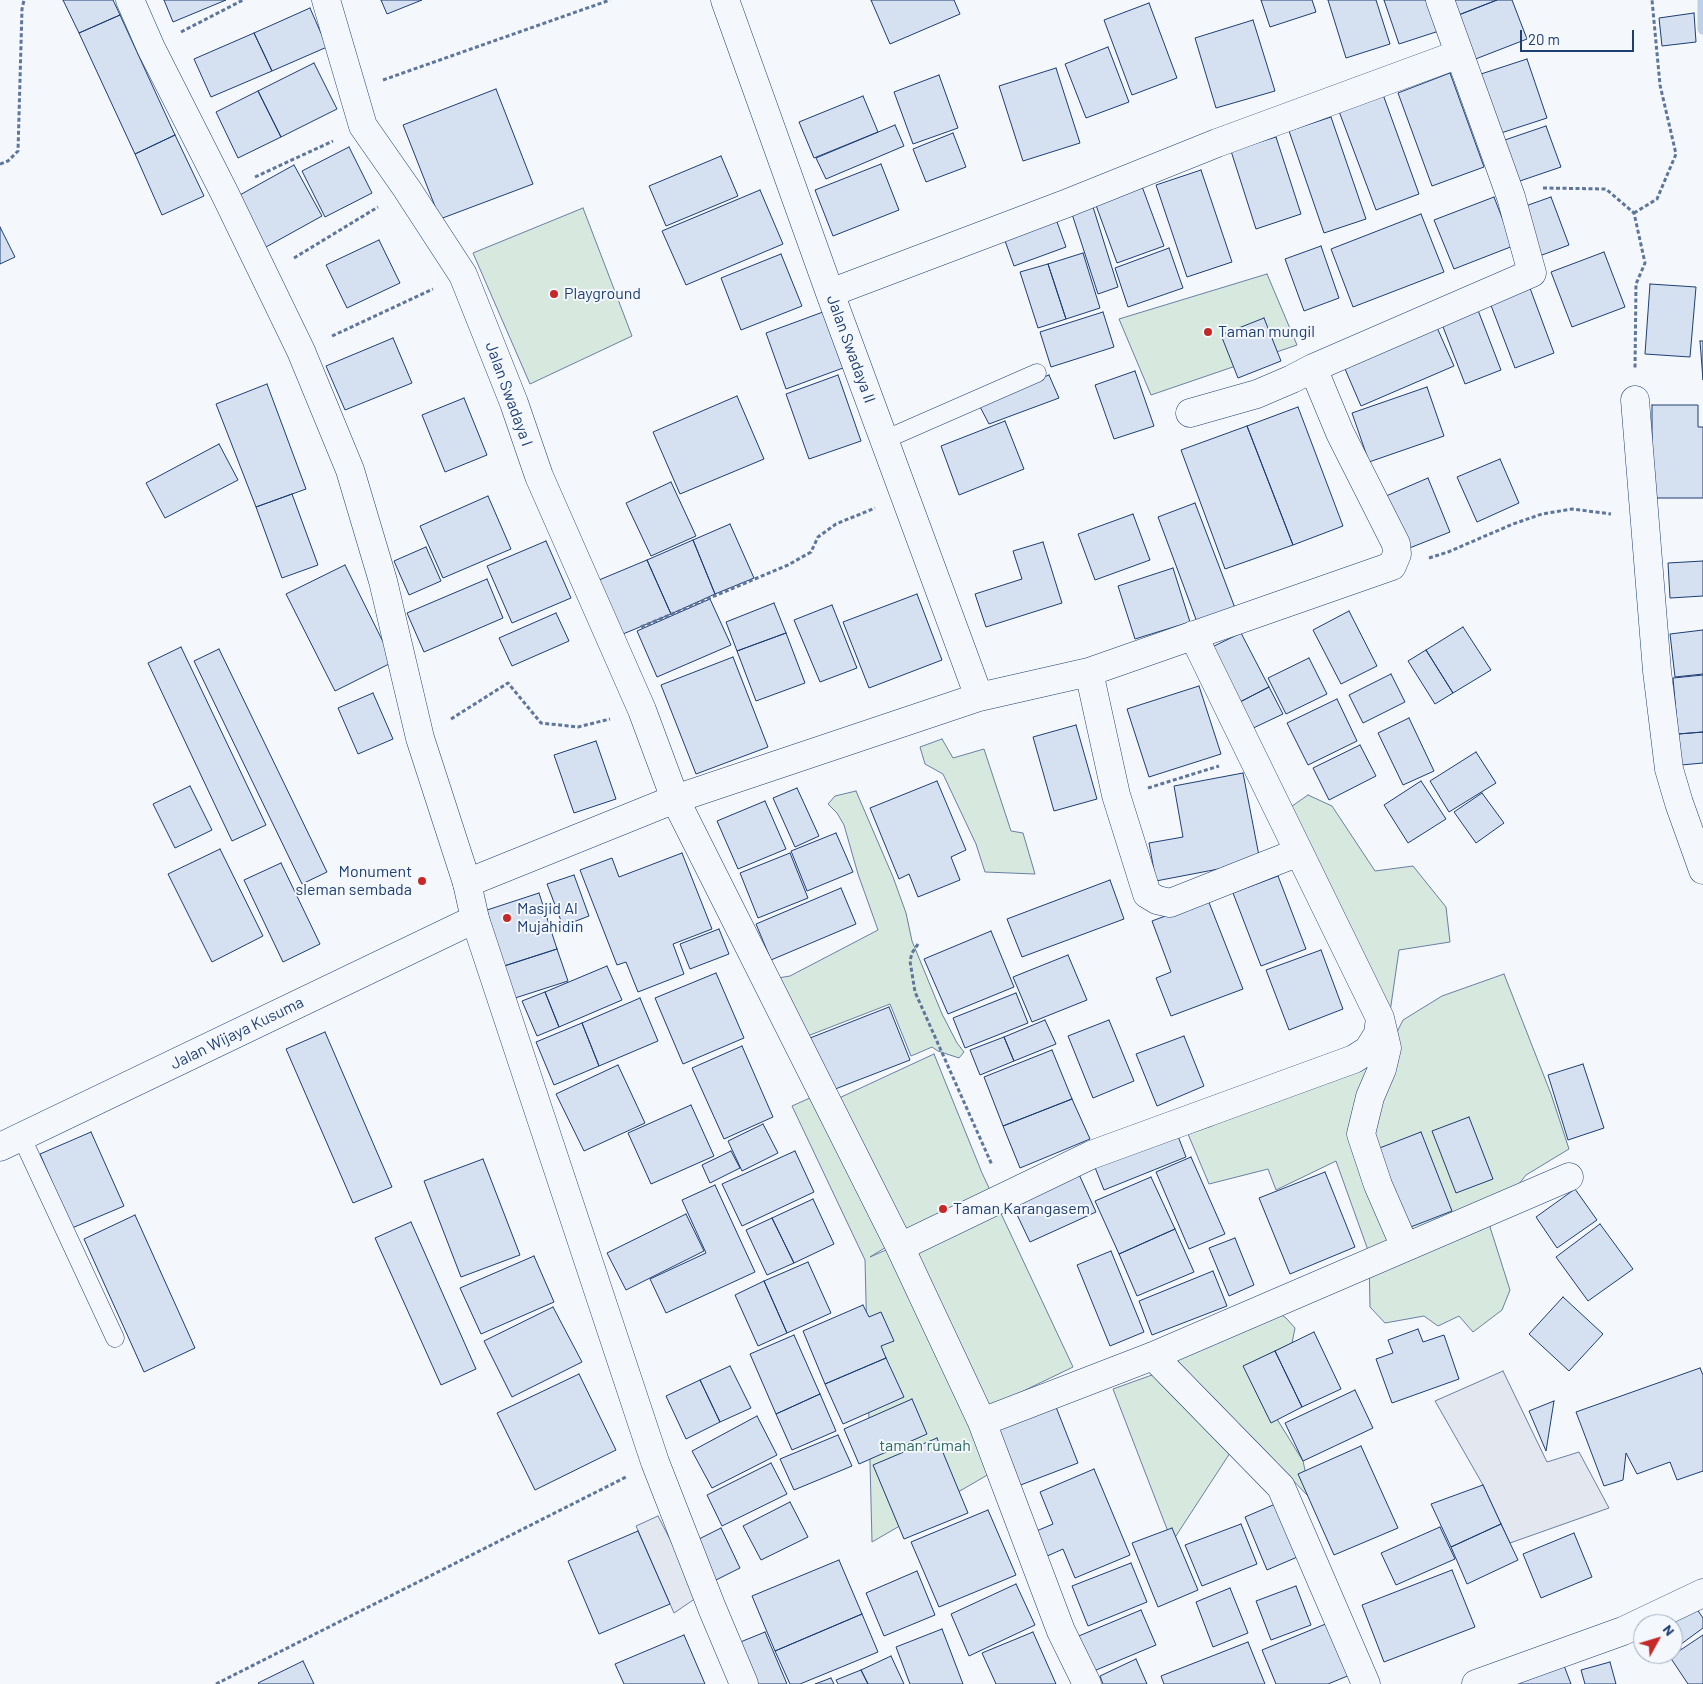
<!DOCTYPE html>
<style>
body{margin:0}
#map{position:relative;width:1703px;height:1684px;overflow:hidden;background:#f4f7fb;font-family:Barlow,sans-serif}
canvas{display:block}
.north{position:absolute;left:1633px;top:1614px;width:50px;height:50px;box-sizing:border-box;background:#f4f7fb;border:1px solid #9eadc5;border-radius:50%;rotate:51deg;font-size:14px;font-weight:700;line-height:20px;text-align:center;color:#1d3f73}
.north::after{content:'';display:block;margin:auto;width:18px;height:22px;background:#c62828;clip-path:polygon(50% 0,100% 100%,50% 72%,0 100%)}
.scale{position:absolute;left:1520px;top:30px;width:114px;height:22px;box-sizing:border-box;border:2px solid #1d3f73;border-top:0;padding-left:6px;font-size:15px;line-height:18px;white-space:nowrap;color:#1d3f73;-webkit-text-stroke:4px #f4f7fb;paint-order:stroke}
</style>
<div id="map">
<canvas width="1703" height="1684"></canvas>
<div class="north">N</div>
<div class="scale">20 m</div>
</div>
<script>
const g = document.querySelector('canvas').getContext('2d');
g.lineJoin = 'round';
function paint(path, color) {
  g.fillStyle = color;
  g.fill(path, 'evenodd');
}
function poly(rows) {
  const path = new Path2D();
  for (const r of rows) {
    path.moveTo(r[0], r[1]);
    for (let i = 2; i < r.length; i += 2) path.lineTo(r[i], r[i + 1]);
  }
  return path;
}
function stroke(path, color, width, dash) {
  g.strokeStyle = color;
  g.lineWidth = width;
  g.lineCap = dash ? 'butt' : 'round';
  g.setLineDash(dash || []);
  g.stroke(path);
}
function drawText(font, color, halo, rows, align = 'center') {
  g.font = font + ' Barlow,sans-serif';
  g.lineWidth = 4;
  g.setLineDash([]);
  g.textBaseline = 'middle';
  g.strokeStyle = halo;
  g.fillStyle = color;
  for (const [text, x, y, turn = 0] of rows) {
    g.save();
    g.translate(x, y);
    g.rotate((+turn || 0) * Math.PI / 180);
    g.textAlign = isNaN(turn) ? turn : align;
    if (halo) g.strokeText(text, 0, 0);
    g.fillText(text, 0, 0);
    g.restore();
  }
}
const green = poly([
 [583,208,632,336,530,384,473,253,583,208],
 [1267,274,1297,345,1151,395,1119,319,1267,274],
 [942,739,953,758,984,749,1011,831,1023,833,1035,874,985,872,976,844,943,774,925,764,920,747,942,739],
 [856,791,893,877,906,913,912,941,942,1014,957,1043,964,1052,959,1058,938,1051,932,1047,911,1056,890,1004,805,1037,778,978,790,976,878,930,858,874,844,825,837,813,828,804,835,796,856,791],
 [1308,795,1332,806,1375,871,1413,866,1446,907,1450,942,1399,950,1388,1026,1285,811,1308,795],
 [1504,974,1551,1094,1569,1149,1526,1175,1498,1211,1490,1227,1510,1290,1502,1310,1473,1332,1459,1316,1438,1326,1424,1316,1385,1323,1370,1307,1369,1253,1336,1161,1276,1190,1268,1169,1209,1184,1188,1134,1212,1126,1222,1119,1394,1038,1403,1020,1442,996,1504,974],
 [934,1054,982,1173,1073,1367,980,1412,837,1099,934,1054],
 [821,1093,891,1244,870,1257,895,1246,996,1470,872,1542,865,1260,792,1106,821,1093],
 [1264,1303,1286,1318,1295,1328,1292,1343,1244,1366,1303,1461,1310,1493,1307,1495,1245,1430,1172,1542,1113,1389,1152,1375,1165,1352,1264,1303]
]);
const parking = poly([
 [1503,1371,1547,1462,1579,1452,1609,1508,1510,1543,1483,1485,1435,1401,1503,1371],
 [658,1516,699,1596,674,1613,636,1526,658,1516]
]);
const stream = poly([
 [1703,0,1703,29]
]);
const building = poly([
 [63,0,113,0,120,15,79,33,63,0],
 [164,0,226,0,173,22,164,0],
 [381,0,422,0,387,14,381,0],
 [871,0,954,0,960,14,890,44,871,0],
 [1261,0,1312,0,1316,12,1270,27,1261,0],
 [1328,0,1376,0,1390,44,1346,58,1328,0],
 [1384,0,1433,0,1442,30,1399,44,1384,0],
 [1449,0,1497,0,1456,16,1449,0],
 [1497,0,1512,0,1527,39,1473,60,1456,16,1497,0],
 [1149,3,1177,78,1132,95,1104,20,1149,3],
 [310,8,327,47,272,71,254,33,310,8],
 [1694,13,1696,42,1662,46,1659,18,1694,13],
 [120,15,175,135,135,154,79,33,120,15],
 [1253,20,1275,91,1216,108,1195,38,1253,20],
 [254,33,272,71,211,97,194,59,254,33],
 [1108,47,1129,102,1086,118,1065,64,1108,47],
 [1527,59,1547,118,1501,133,1481,74,1527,59],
 [314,63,337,109,281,137,258,91,314,63],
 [1056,68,1080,143,1023,161,999,86,1056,68],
 [1450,73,1484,167,1432,186,1398,93,1450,73],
 [939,75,958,128,913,144,894,92,939,75],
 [496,89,533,184,440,219,403,125,496,89],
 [1381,89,1419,194,1376,210,1337,106,1381,89],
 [258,91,281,137,238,158,216,112,258,91],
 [863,96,878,132,814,158,799,122,863,96],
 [1331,117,1366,219,1324,233,1289,131,1331,117],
 [895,125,904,146,826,179,816,158,895,125],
 [1546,126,1561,167,1514,183,1499,142,1546,126],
 [953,133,966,167,926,182,913,149,953,133],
 [175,135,204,196,162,215,135,154,175,135],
 [1276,137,1301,214,1256,229,1231,151,1276,137],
 [349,147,372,193,325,217,302,171,349,147],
 [721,156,738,196,666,226,649,186,721,156],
 [881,164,899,210,833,236,815,190,881,164],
 [294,165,322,216,266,247,238,196,294,165],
 [1201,170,1232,262,1187,277,1156,185,1201,170],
 [1140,181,1164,246,1117,263,1093,197,1140,181],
 [760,190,783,244,686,285,662,231,760,190],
 [1494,197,1513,246,1454,269,1434,220,1494,197],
 [1551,197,1569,245,1534,258,1517,209,1551,197],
 [1093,207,1118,287,1098,294,1072,214,1093,207],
 [1421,214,1444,272,1353,307,1331,249,1421,214],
 [1056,219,1066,247,1014,266,1004,238,1056,219],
 [0,227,15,257,0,264,0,227],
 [379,240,400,283,347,308,326,265,379,240],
 [1321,246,1339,298,1304,311,1285,259,1321,246],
 [1169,248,1183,288,1128,307,1115,268,1169,248],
 [1604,252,1625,307,1572,327,1551,272,1604,252],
 [1083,253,1100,308,1066,319,1048,264,1083,253],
 [781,254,802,306,741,330,721,278,781,254],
 [1048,264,1066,319,1038,328,1020,272,1048,264],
 [1527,280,1554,353,1515,368,1487,295,1527,280],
 [1650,284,1696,287,1690,357,1645,354,1650,284],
 [1476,305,1501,370,1465,384,1440,319,1476,305],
 [823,312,843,368,786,389,766,333,823,312],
 [1103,312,1114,347,1051,367,1040,332,1103,312],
 [1264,318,1281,361,1238,378,1221,335,1264,318],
 [1435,323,1454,366,1361,406,1342,362,1435,323],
 [393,338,412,383,345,410,326,366,393,338],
 [1700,341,1703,341,1703,380,1700,341],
 [1135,371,1154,426,1114,439,1095,385,1135,371],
 [838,375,861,441,809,459,786,394,838,375],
 [1049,375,1059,398,989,424,978,403,1049,375],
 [267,384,306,489,256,507,216,404,267,384],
 [1427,387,1444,436,1369,462,1352,413,1427,387],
 [737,396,764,459,680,494,653,432,737,396],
 [464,398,487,455,445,472,422,415,464,398],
 [1652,405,1698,405,1698,427,1703,427,1703,498,1652,498,1652,405],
 [1298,407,1343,526,1293,545,1247,426,1298,407],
 [1005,421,1024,469,959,495,941,446,1005,421],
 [1247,426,1293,545,1225,569,1181,450,1247,426],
 [219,444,238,480,165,518,146,483,219,444],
 [1500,459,1519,503,1477,522,1457,477,1500,459],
 [1428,478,1450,532,1407,549,1386,496,1428,478],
 [671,482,696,536,651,556,626,503,671,482],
 [292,494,318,565,282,578,256,507,292,494],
 [488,496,511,549,443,578,420,526,488,496],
 [1195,503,1235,608,1197,622,1158,517,1195,503],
 [1133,514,1150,560,1095,580,1078,534,1133,514],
 [730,524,754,578,715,594,693,540,730,524],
 [693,540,715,594,671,614,647,560,693,540],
 [546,541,571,598,512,623,487,566,546,541],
 [1043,542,1062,603,986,627,975,594,1022,579,1013,551,1043,542],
 [426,547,441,581,409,595,394,561,426,547],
 [647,560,671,614,623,634,599,580,647,560],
 [1703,561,1703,596,1670,598,1668,563,1703,561],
 [345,565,393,662,335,691,286,594,345,565],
 [1173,568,1190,622,1135,639,1118,586,1173,568],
 [487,579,503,618,424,652,407,613,487,579],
 [917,594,942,660,869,688,843,622,917,594],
 [710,599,731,645,657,677,637,631,710,599],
 [774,603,786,633,737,651,726,622,774,603],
 [832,605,857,668,820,682,794,620,832,605],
 [1349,611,1377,666,1341,684,1313,630,1349,611],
 [556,613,569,641,512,666,499,638,556,613],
 [1463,627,1491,670,1453,693,1426,650,1463,627],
 [1703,630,1703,674,1675,677,1670,634,1703,630],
 [786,633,805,683,756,701,737,651,786,633],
 [1241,633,1269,687,1236,704,1208,649,1241,633],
 [181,647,266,825,232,841,148,663,181,647],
 [219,649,327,872,302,884,194,661,219,649],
 [1426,650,1453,693,1435,704,1408,661,1426,650],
 [733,657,768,747,696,774,661,685,733,657],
 [1309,658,1327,694,1286,714,1268,678,1309,658],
 [1391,674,1405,702,1363,723,1349,695,1391,674],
 [1703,675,1703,732,1678,734,1673,678,1703,675],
 [1199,686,1221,754,1149,777,1127,709,1199,686],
 [1269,687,1283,714,1249,730,1236,704,1269,687],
 [373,693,393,739,358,754,338,708,373,693],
 [1337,699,1357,741,1308,765,1287,723,1337,699],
 [1409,718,1434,771,1403,785,1378,733,1409,718],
 [1076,725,1097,799,1054,811,1033,737,1076,725],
 [1703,732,1703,763,1681,765,1678,734,1703,732],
 [596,741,616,799,574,813,554,755,596,741],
 [1360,745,1376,776,1329,800,1313,768,1360,745],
 [1476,752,1496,783,1449,812,1430,781,1476,752],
 [1243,773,1260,861,1156,881,1149,843,1183,837,1174,786,1243,773],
 [937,781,966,850,951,857,960,880,918,897,909,874,899,879,870,808,937,781],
 [1421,781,1446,819,1408,843,1384,805,1421,781],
 [190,786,212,830,175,848,153,804,190,786],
 [797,788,819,836,795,847,773,798,797,788],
 [1482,793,1504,823,1476,843,1454,812,1482,793],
 [765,801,786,849,738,869,717,821,765,801],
 [836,833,853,872,807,891,791,851,836,833],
 [220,849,263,936,212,962,168,874,220,849],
 [682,853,712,929,673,944,684,974,638,992,626,962,617,965,580,870,612,858,619,877,682,853],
 [790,853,808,898,758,918,740,873,790,853],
 [281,863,320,944,283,962,244,880,281,863],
 [574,875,589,916,563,926,547,884,574,875],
 [1278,876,1306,949,1261,966,1233,893,1278,876],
 [1110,880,1124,919,1022,957,1007,919,1110,880],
 [841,888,856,924,771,960,756,924,841,888],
 [539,893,557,949,501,967,484,911,539,893],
 [1208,900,1243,989,1171,1016,1156,978,1171,972,1152,921,1208,900],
 [719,929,729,954,690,969,680,944,719,929],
 [991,931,1014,987,948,1014,924,959,991,931],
 [557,949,568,981,512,999,501,967,557,949],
 [1321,950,1343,1009,1289,1030,1266,970,1321,950],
 [1068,955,1087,1000,1032,1022,1013,977,1068,955],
 [607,966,622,1000,559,1027,545,992,607,966],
 [716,973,744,1038,683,1064,655,998,716,973],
 [545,992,559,1027,537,1036,522,1001,545,992],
 [1016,993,1028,1023,965,1048,953,1018,1016,993],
 [640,998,658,1041,599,1066,582,1023,640,998],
 [889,1007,910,1060,825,1093,805,1040,889,1007],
 [1045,1020,1056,1044,1014,1061,1004,1037,1045,1020],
 [1109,1020,1134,1081,1093,1098,1068,1036,1109,1020],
 [582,1023,599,1066,554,1085,536,1042,582,1023],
 [325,1032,392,1187,353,1203,286,1049,325,1032],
 [1184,1036,1204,1086,1157,1106,1136,1054,1184,1036],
 [1004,1037,1014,1061,980,1075,970,1050,1004,1037],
 [742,1046,773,1117,724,1139,692,1068,742,1046],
 [1052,1050,1072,1099,1003,1126,984,1077,1052,1050],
 [1583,1064,1604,1128,1568,1140,1548,1075,1583,1064],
 [618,1065,645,1123,584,1151,556,1094,618,1065],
 [1072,1099,1090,1139,1020,1168,1003,1126,1072,1099],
 [691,1105,714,1156,651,1184,628,1133,691,1105],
 [1469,1117,1493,1179,1456,1193,1432,1131,1469,1117],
 [763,1124,778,1153,742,1171,728,1141,763,1124],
 [1176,1131,1186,1157,1104,1190,1094,1165,1176,1131],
 [91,1132,124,1206,72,1228,40,1154,91,1132],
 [1421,1132,1452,1211,1408,1228,1377,1149,1421,1132],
 [731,1151,740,1168,710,1183,702,1165,731,1151],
 [795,1151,814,1192,742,1226,722,1184,795,1151],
 [1191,1157,1225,1234,1189,1249,1156,1172,1191,1157],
 [483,1159,520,1255,461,1277,424,1181,483,1159],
 [1077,1170,1096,1212,1030,1242,1010,1200,1077,1170],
 [1325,1172,1355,1247,1290,1274,1259,1198,1325,1172],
 [1151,1177,1175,1229,1119,1254,1095,1201,1151,1177],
 [715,1185,755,1272,666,1313,650,1279,706,1253,682,1200,715,1185],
 [1575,1189,1597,1220,1557,1248,1536,1217,1575,1189],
 [813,1199,834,1244,794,1263,772,1218,813,1199],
 [686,1214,704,1251,626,1290,607,1253,686,1214],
 [135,1215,195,1348,144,1372,84,1239,135,1215],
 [772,1218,794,1263,767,1275,746,1230,772,1218],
 [411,1222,476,1369,441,1385,375,1238,411,1222],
 [1600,1224,1633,1269,1588,1301,1556,1257,1600,1224],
 [1175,1229,1194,1272,1137,1296,1119,1254,1175,1229],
 [1235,1238,1254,1285,1229,1296,1209,1248,1235,1238],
 [1111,1251,1144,1332,1110,1346,1077,1265,1111,1251],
 [534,1256,554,1302,481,1334,460,1288,534,1256],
 [808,1262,831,1313,787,1333,764,1281,808,1262],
 [1213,1271,1227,1306,1152,1335,1139,1301,1213,1271],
 [764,1281,787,1333,758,1346,735,1295,764,1281],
 [1563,1297,1603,1334,1569,1371,1529,1334,1563,1297],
 [863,1305,869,1317,881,1312,894,1341,881,1346,886,1358,825,1384,803,1331,863,1305],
 [553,1307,582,1362,512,1397,484,1341,553,1307],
 [1418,1329,1423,1342,1444,1335,1459,1379,1392,1403,1376,1359,1393,1353,1388,1340,1418,1329],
 [1314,1332,1341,1389,1302,1407,1275,1351,1314,1332],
 [794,1335,820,1394,776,1414,750,1354,794,1335],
 [1275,1351,1302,1407,1271,1423,1243,1366,1275,1351],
 [886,1358,904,1397,843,1424,825,1384,886,1358],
 [730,1366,751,1408,720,1422,700,1380,730,1366],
 [1700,1368,1703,1375,1703,1471,1677,1480,1670,1462,1637,1474,1626,1453,1623,1480,1604,1486,1576,1412,1700,1368],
 [579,1374,616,1450,535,1490,497,1413,579,1374],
 [700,1380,720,1422,686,1439,666,1396,700,1380],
 [1355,1390,1373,1428,1303,1461,1285,1423,1355,1390],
 [820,1394,836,1431,792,1450,776,1414,820,1394],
 [912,1399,927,1434,859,1464,844,1429,912,1399],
 [1554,1401,1546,1451,1529,1411,1554,1401],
 [1056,1407,1078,1463,1018,1486,996,1430,1056,1407],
 [757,1416,777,1455,712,1488,692,1451,757,1416],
 [838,1435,852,1466,794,1490,780,1459,838,1435],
 [937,1438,968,1513,904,1539,873,1465,937,1438],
 [1361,1446,1398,1528,1334,1555,1298,1474,1361,1446],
 [771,1463,787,1494,722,1526,707,1495,771,1463],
 [1094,1469,1130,1555,1075,1578,1063,1549,1045,1557,1034,1532,1053,1524,1040,1492,1094,1469],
 [1483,1485,1501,1524,1451,1547,1431,1504,1483,1485],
 [790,1502,808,1537,761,1560,743,1526,790,1502],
 [1280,1502,1302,1555,1267,1570,1245,1517,1280,1502],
 [988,1510,1016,1575,939,1607,911,1542,988,1510],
 [1241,1524,1257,1564,1202,1586,1185,1545,1241,1524],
 [1501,1524,1518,1560,1467,1584,1451,1547,1501,1524],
 [1440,1527,1455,1559,1396,1585,1381,1553,1440,1527],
 [721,1528,740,1568,710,1583,691,1543,721,1528],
 [1172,1528,1198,1590,1158,1607,1132,1543,1172,1528],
 [638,1531,670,1604,599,1634,568,1561,638,1531],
 [1574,1533,1592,1577,1541,1598,1523,1554,1574,1533],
 [839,1560,862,1614,775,1651,752,1596,839,1560],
 [1131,1563,1147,1602,1088,1626,1072,1586,1131,1563],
 [1452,1570,1475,1627,1384,1662,1362,1605,1452,1570],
 [917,1571,935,1615,884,1636,866,1593,917,1571],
 [1016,1584,1035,1625,969,1656,951,1614,1016,1584],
 [1296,1586,1311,1625,1271,1640,1256,1601,1296,1586],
 [1230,1588,1248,1633,1213,1647,1196,1602,1230,1588],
 [1694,1605,1703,1618,1703,1628,1673,1650,1673,1624,1668,1624,1694,1605],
 [1141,1610,1156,1645,1089,1673,1074,1638,1141,1610],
 [862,1614,878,1652,800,1684,790,1684,775,1651,862,1614],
 [1328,1623,1350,1675,1328,1684,1276,1684,1262,1650,1328,1623],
 [942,1629,963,1684,910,1684,896,1647,942,1629],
 [765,1632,787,1684,755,1684,738,1643,765,1632],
 [1033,1632,1056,1684,996,1684,982,1653,1033,1632],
 [684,1635,705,1684,624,1684,615,1664,684,1635],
 [1703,1635,1703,1684,1688,1684,1670,1657,1703,1635],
 [1248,1642,1265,1684,1164,1684,1161,1676,1248,1642],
 [891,1656,904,1684,868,1684,861,1670,891,1656],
 [1136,1659,1147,1684,1103,1684,1100,1676,1136,1659],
 [303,1661,314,1684,259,1684,258,1683,303,1661],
 [1610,1662,1616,1684,1585,1684,1581,1670,1610,1662],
 [1563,1663,1571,1684,1520,1684,1519,1680,1563,1663],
 [861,1670,868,1684,838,1684,836,1680,861,1670],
 [831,1678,834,1684,815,1684,831,1678]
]);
const path = poly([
 [181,32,243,0],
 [383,80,610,0],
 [0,164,8,161,18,151,22,9,24,0],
 [255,177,333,141],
 [1543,188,1606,189,1634,213,1645,263,1636,284,1635,368],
 [1634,213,1657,199,1676,154,1660,85,1652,0],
 [294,258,378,207],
 [332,336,433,289],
 [1429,558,1448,552,1513,524,1542,514,1572,509,1611,514],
 [641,627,788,565,811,552,818,537,836,524,875,508],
 [451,719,508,683,541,723,578,727,610,719],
 [1148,788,1219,766],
 [918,944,912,953,910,961,915,992,992,1165],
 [216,1684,626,1477]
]);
const lane = poly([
 [884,440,1037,373],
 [21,1136,115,1338]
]);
const street = poly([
 [326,0,363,126,407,189,463,275,514,403,539,476,642,710,675,799,900,1247,982,1422,1061,1631,1087,1684],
 [725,0,830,293,979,697],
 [830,293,1065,204,1217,143,1459,54],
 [1635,400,1657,671,1669,769,1679,803,1703,870],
 [1190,413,1257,394,1292,379,1313,368],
 [1193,635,1380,1018,1387,1048,1382,1069,1370,1097,1361,1134,1378,1185,1405,1247],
 [1089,672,1116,795,1147,894,1157,900,1170,903,1299,852],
 [467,883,675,799,979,697,1089,672,1392,566,1397,554,1396,544,1340,433,1313,368,1532,273,1511,197,1440,0],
 [0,1147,475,919],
 [900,1247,1091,1155,1354,1059,1368,1050,1378,1034,1380,1018],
 [1153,1356,1281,1487,1366,1684],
 [982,1422,1153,1356,1569,1177]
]);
const secondary = poly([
 [130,0,151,48,224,192,301,351,350,470,383,581,420,738,467,883,475,919,655,1462,712,1608,744,1684],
 [1476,1684,1623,1631,1703,1593]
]);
const markers = [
 [554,294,5,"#c62828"],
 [1208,332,5,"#c62828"],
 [422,881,5,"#c62828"],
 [507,918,5,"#c62828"],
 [943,1209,5,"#c62828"]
];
const poiNames = [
 ["Playground",564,294],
 ["Taman mungil",1218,332],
 ["Monument",412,872,"right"],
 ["sleman sembada",412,890,"right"],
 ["Masjid Al",517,909],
 ["Mujahidin",517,927],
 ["Taman Karangasem",953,1209]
];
const streetNames = [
 ["Jalan Swadaya II",851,349,70],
 ["Jalan Swadaya I",509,394,70],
 ["Jalan Wijaya Kusuma",237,1033,-26]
];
const parkNames = [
 ["taman rumah",925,1446]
];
paint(green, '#d7e8df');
stroke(green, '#687fa3', 1);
paint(parking, '#e3e8f0');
stroke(parking, '#687fa3', 1);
stroke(stream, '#bed0e5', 11);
paint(building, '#d5e0f0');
stroke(building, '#1d3f73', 1);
stroke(lane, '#1d3f73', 19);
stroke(street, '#1d3f73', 29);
stroke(secondary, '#1d3f73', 29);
stroke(path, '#5e769c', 3, [4, 2.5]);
stroke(lane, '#f4f7fb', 18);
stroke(street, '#f4f7fb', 28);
stroke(secondary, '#f4f7fb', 28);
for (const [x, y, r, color] of markers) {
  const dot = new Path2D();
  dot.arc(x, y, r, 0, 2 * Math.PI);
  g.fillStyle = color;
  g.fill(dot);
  stroke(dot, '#f4f7fb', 2);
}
drawText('16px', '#1d3f73', '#f4f7fb', poiNames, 'left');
drawText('16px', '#1d3f73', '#f4f7fb', streetNames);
drawText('16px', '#2c6c60', '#f4f7fb', parkNames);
</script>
